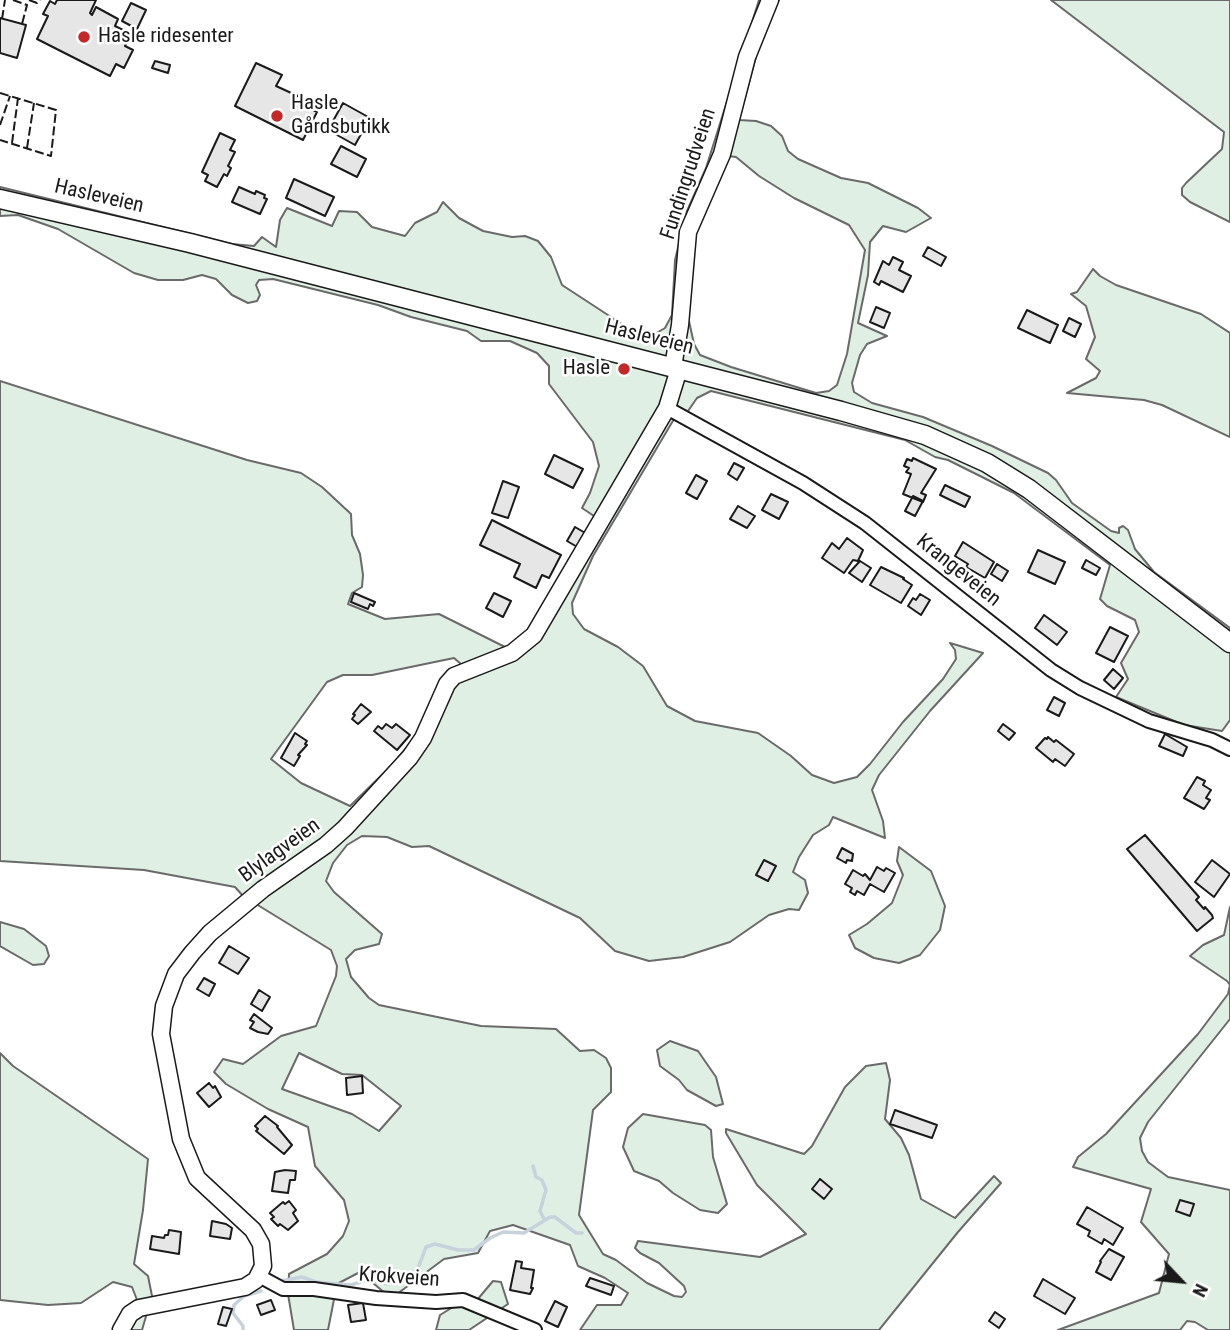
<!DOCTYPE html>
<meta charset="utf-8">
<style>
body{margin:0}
#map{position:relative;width:1230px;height:1330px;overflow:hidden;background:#fff;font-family:"Roboto Condensed",sans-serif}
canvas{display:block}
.north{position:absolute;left:1146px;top:1246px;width:70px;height:70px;-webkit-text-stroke:5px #fff;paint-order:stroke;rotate:116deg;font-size:19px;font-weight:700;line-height:28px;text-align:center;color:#1a1a1a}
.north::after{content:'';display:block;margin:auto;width:24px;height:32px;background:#1a1a1a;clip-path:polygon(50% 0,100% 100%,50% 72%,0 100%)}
</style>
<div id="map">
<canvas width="1230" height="1330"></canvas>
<div class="north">N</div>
</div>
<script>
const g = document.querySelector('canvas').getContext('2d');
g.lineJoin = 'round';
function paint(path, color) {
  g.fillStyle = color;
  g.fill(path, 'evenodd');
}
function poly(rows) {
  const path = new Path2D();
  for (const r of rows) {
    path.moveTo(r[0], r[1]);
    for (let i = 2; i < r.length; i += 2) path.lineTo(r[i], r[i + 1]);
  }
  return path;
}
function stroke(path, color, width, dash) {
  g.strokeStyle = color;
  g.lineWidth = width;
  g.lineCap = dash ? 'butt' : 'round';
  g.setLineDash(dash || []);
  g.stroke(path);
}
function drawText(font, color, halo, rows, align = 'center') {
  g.font = font + ' "Roboto Condensed",sans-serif';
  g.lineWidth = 5;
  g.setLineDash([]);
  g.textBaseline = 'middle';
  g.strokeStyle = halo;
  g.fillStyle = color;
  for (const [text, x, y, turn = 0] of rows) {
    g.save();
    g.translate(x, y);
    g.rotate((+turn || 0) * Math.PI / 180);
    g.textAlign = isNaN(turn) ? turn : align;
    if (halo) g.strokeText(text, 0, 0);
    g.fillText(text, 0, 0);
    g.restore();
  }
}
const green = poly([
 [759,0,779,0,764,27,739,120,756,121,771,126,782,136,788,151,798,159,841,178,868,183,918,208,931,218,906,232,883,226,870,242,868,275,858,323,887,336,867,344,860,355,852,383,854,392,872,403,923,417,992,446,1048,473,1056,480,1072,503,1111,531,1119,533,1119,528,1123,526,1128,530,1135,549,1154,572,1230,628,1230,720,1222,731,1184,725,1116,697,1128,679,1121,663,1139,632,1135,620,1107,606,1100,599,1110,565,1014,493,948,460,935,457,905,440,711,391,697,398,688,411,674,419,593,556,572,603,573,614,584,629,618,647,643,666,667,706,695,721,758,733,791,756,812,775,834,783,857,777,870,764,903,722,943,679,956,659,955,650,950,643,983,653,930,711,879,775,872,790,883,821,885,838,833,817,829,825,813,835,799,857,793,872,805,880,808,893,799,910,789,909,769,915,730,942,683,957,649,961,615,951,580,918,429,846,412,847,387,837,362,836,347,845,333,863,326,881,334,892,382,934,379,944,355,950,346,959,351,977,369,998,379,1005,481,1026,556,1029,580,1051,594,1050,606,1058,611,1068,611,1092,593,1110,579,1215,603,1254,616,1260,647,1283,674,1296,682,1297,686,1292,684,1286,659,1263,640,1253,635,1248,638,1241,760,1257,806,1234,757,1185,726,1133,726,1129,804,1154,812,1146,845,1087,866,1066,886,1063,890,1080,885,1119,901,1138,909,1155,921,1199,955,1218,994,1176,1001,1183,958,1232,879,1330,580,1330,597,1305,621,1305,628,1293,605,1278,578,1266,570,1245,513,1225,490,1231,478,1253,444,1259,393,1297,386,1294,360,1272,337,1284,328,1330,294,1330,288,1294,289,1274,327,1254,343,1236,349,1221,344,1200,315,1166,308,1127,268,1109,226,1084,214,1072,223,1059,243,1064,281,1036,316,1026,336,976,337,966,331,950,243,896,235,887,144,870,0,861,0,381,247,460,301,473,322,487,351,514,352,535,360,554,363,575,362,587,352,593,348,604,385,619,439,614,509,649,531,633,597,518,582,508,590,493,599,466,593,442,549,384,549,366,537,353,510,341,481,341,467,331,411,317,378,305,273,279,259,280,256,285,260,295,257,301,248,303,232,295,216,279,202,275,183,280,158,280,134,273,58,229,18,215,0,216,0,187,232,244,254,246,262,237,276,247,280,220,287,208,332,226,339,211,357,212,372,227,405,236,415,223,437,212,443,202,459,218,483,231,512,237,525,236,538,241,551,257,562,285,634,332,653,335,665,328,672,315,675,260,687,211,706,168,759,0],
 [728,156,736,157,759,176,794,198,849,225,865,250,847,354,837,385,829,391,816,393,731,367,700,355,694,344,689,321,689,269,693,240,728,156],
 [454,658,462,665,418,734,391,766,350,806,301,783,271,759,327,682,343,675,372,675,454,658],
 [299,1053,342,1074,362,1075,401,1106,379,1131,352,1114,282,1089,299,1053],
 [1051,0,1230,0,1230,222,1190,202,1182,195,1182,188,1186,183,1222,149,1224,132,1051,0],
 [1093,269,1100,276,1116,285,1201,314,1230,333,1230,437,1162,405,1144,400,1067,393,1096,378,1100,371,1086,359,1095,337,1086,306,1071,294,1077,292,1093,269],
 [899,847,931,871,945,906,940,930,920,955,899,963,874,958,855,948,849,935,867,924,892,903,903,875,897,861,899,847],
 [1230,907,1230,1019,1148,1122,1140,1138,1142,1151,1148,1162,1168,1177,1230,1190,1230,1330,1208,1330,1195,1322,1187,1321,1180,1330,1058,1330,1159,1293,1169,1254,1141,1222,1151,1189,1073,1167,1078,1157,1106,1134,1198,1034,1228,994,1230,985,1227,981,1190,956,1203,945,1224,935,1230,907],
 [0,922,24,929,46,946,49,956,44,964,33,965,0,946,0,922],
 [670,1041,698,1051,716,1077,723,1104,716,1106,687,1090,679,1080,660,1066,657,1050,670,1041],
 [0,1053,13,1066,148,1159,143,1210,134,1264,148,1276,152,1296,142,1330,126,1330,126,1324,137,1300,132,1287,113,1282,81,1303,48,1305,0,1300,0,1053],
 [643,1114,705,1125,711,1130,713,1157,727,1204,718,1213,700,1210,673,1193,659,1181,634,1171,623,1147,628,1128,643,1114],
 [493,1281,501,1282,508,1304,469,1330,436,1330,440,1315,453,1307,472,1306,493,1281]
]);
const stream = poly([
 [533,1166,536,1177,542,1180,546,1190,540,1211,544,1219],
 [281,1281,302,1277,316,1282,351,1285,367,1280,388,1284,395,1274,417,1271,426,1247,435,1244,458,1250,474,1250,490,1238,503,1232,524,1233,550,1217,555,1217,576,1233,582,1233],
 [243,1330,243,1326,233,1313,234,1305,244,1296,261,1291]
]);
const building = poly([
 [57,0,96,0,90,13,92,15,96,7,118,19,115,26,131,34,125,46,133,50,124,68,116,64,110,76,37,39,48,16,43,14,50,1,55,4,57,0],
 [131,3,146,10,137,29,122,21,131,3],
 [0,18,26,25,17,58,0,53,0,18],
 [155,61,170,65,168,73,152,68,155,61],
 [256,63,282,75,276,86,300,97,297,102,317,112,303,140,235,106,256,63],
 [343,103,370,118,355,145,328,130,343,103],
 [220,133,235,140,230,150,235,152,228,166,231,168,227,176,224,174,217,187,205,181,208,175,202,172,220,133],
 [341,146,366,159,357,177,331,164,341,146],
 [294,179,334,197,325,216,286,198,294,179],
 [239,187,255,194,256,191,265,195,264,198,267,199,260,214,232,202,239,187],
 [928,247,946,257,941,266,923,256,928,247],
 [893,257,903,262,899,270,911,276,903,292,881,281,879,285,874,282,883,261,889,265,893,257],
 [876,307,890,313,884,328,870,322,876,307],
 [1027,310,1058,325,1050,343,1018,328,1027,310],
 [1069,318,1081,324,1075,337,1063,331,1069,318],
 [554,455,583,469,573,488,545,474,554,455],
 [913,458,936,469,921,493,926,495,923,502,903,494,911,474,906,472,909,468,904,466,907,459,912,461,913,458],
 [734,463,744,468,737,480,728,474,734,463],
 [696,475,707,481,697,499,686,493,696,475],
 [503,481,519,487,508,518,492,513,503,481],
 [945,485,970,497,965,507,940,495,945,485],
 [771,494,788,502,779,519,762,510,771,494],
 [913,496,923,501,915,516,905,511,913,496],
 [738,506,755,516,747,528,730,519,738,506],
 [492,520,561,555,549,578,542,575,536,588,514,577,520,564,480,545,492,520],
 [575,527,587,534,579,548,567,541,575,527],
 [847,538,863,550,858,561,853,560,844,573,822,558,832,543,839,549,847,538],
 [963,542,994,562,985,578,966,567,968,564,955,556,963,542],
 [1038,550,1065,562,1055,584,1028,572,1038,550],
 [1086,560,1100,568,1096,575,1082,568,1086,560],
 [860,561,871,568,862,582,849,573,860,561],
 [997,564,1008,571,1002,581,991,574,997,564],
 [881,567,904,578,903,579,912,585,901,603,870,585,881,567],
 [354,593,375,602,373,606,370,604,368,609,351,602,354,593],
 [494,593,511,601,503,617,486,608,494,593],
 [920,594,930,600,921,615,908,606,913,598,916,600,920,594],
 [1044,615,1067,632,1057,645,1035,628,1044,615],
 [1110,627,1128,636,1114,662,1096,653,1110,627],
 [1113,669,1123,678,1114,689,1104,680,1113,669],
 [1054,697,1065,703,1059,716,1047,710,1054,697],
 [361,704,371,712,358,724,352,719,355,715,353,714,361,704],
 [386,724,392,728,396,724,410,735,397,750,374,731,378,726,382,729,386,724],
 [1003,724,1015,733,1009,740,998,731,1003,724],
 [295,733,307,741,305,744,307,745,298,755,300,756,294,766,281,758,295,733],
 [1165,734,1187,747,1183,756,1159,746,1165,734],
 [1048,737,1054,742,1056,740,1074,754,1065,766,1055,759,1053,762,1036,748,1045,738,1047,739,1048,737],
 [1197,777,1205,781,1203,785,1211,790,1206,798,1210,800,1204,809,1184,798,1197,777],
 [1145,835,1199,897,1196,900,1204,909,1205,907,1212,915,1213,918,1197,931,1127,849,1145,835],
 [842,848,853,854,852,861,847,860,846,863,837,858,842,848],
 [764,860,776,866,768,881,756,875,764,860],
 [1212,860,1230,874,1214,897,1195,882,1212,860],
 [877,867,884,871,886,868,895,873,884,892,870,884,864,895,857,891,855,895,850,892,852,888,845,884,853,870,863,876,865,874,870,880,877,867],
 [229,946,249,958,238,974,219,963,229,946],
 [204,978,215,984,209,996,197,989,204,978],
 [259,990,270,997,262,1011,251,1004,259,990],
 [254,1014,272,1028,268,1034,258,1032,250,1028,254,1022,250,1020,254,1014],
 [362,1076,363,1093,347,1095,346,1078,362,1076],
 [209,1083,213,1088,215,1086,221,1097,209,1107,197,1093,209,1083],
 [895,1110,937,1125,932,1138,890,1124,895,1110],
 [265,1116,278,1126,277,1127,292,1145,284,1154,256,1131,258,1129,255,1126,265,1116],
 [285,1170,296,1171,295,1180,290,1180,288,1193,272,1191,275,1172,285,1170],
 [820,1179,832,1189,824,1199,812,1189,820,1179],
 [1180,1200,1194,1204,1190,1216,1176,1211,1180,1200],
 [289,1201,296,1210,293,1213,298,1221,288,1230,280,1224,278,1226,271,1219,274,1217,270,1213,283,1202,285,1204,289,1201],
 [1087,1207,1123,1228,1113,1245,1104,1239,1102,1244,1088,1236,1090,1231,1077,1224,1087,1207],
 [212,1221,226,1224,232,1228,230,1239,210,1236,212,1221],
 [169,1230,181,1232,179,1254,150,1249,152,1236,164,1238,165,1235,168,1235,169,1230],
 [1109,1249,1124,1257,1111,1280,1096,1272,1101,1262,1100,1261,1109,1249],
 [516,1261,522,1262,521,1268,534,1270,531,1288,533,1288,530,1294,510,1290,516,1261],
 [590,1278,614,1286,611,1295,586,1286,590,1278],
 [1043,1279,1075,1298,1065,1314,1034,1296,1043,1279],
 [271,1300,275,1310,261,1315,257,1305,271,1300],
 [555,1301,567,1307,558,1327,545,1321,555,1301],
 [363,1303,366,1320,351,1322,348,1305,363,1303],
 [223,1307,232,1309,226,1326,218,1324,223,1307],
 [995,1312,1005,1319,999,1328,989,1321,995,1312]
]);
const street = poly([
 [667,408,803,483,865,523,1051,670,1080,688,1149,721,1212,740,1230,749],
 [259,1276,283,1289,314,1289,376,1298,436,1302,463,1300,535,1330]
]);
const secondary = poly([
 [673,367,680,325,688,232,722,154,747,57,770,0],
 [121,1330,130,1314,139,1308,245,1287,256,1280,263,1266,261,1244,253,1230,197,1178,181,1139,161,1034,164,1006,176,974,192,953,210,933,263,889,326,845,345,828,410,757,423,738,447,684,454,676,512,653,534,635,667,408,679,369]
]);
const primary = poly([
 [0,199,190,243,841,411,925,435,987,463,1029,489,1230,643]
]);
const fence = poly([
 [13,0,27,5,22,24],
 [29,0,37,3,40,0],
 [2,19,5,0],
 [0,93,56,110,51,156,0,140],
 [0,125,10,96],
 [12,143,18,98],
 [27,148,34,103]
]);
const markers = [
 [84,37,7,"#c62828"],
 [277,116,7,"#c62828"],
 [624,369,7,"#c62828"]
];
const poiNames = [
 ["Hasle ridesenter",98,37],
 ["Hasle",291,104],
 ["Gårdsbutikk",291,128],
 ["Hasle",610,369,"right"]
];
const streetNames = [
 ["Fundingrudveien",689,174,-72],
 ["Hasleveien",99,197,13],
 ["Hasleveien",649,338,14],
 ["Krangeveien",958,571,39],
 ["Blylagveien",280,851,-36],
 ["Krokveien",399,1278,4]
];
paint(green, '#e0efe3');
stroke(green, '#6a6a6a', 2);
stroke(stream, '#c6d2dc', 3.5);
paint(building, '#e6e6e6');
stroke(building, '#1a1a1a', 2);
stroke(street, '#1a1a1a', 16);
stroke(secondary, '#1a1a1a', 19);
stroke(primary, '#1a1a1a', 21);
stroke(street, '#fff', 12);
stroke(secondary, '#fff', 16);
stroke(primary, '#fff', 18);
stroke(fence, '#1a1a1a', 2, [9, 3.5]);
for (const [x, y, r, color] of markers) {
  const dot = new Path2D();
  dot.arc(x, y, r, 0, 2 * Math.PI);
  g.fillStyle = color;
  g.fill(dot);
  stroke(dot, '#fff', 2.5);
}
drawText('21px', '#1a1a1a', '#fff', poiNames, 'left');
drawText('21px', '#1a1a1a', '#fff', streetNames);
</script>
